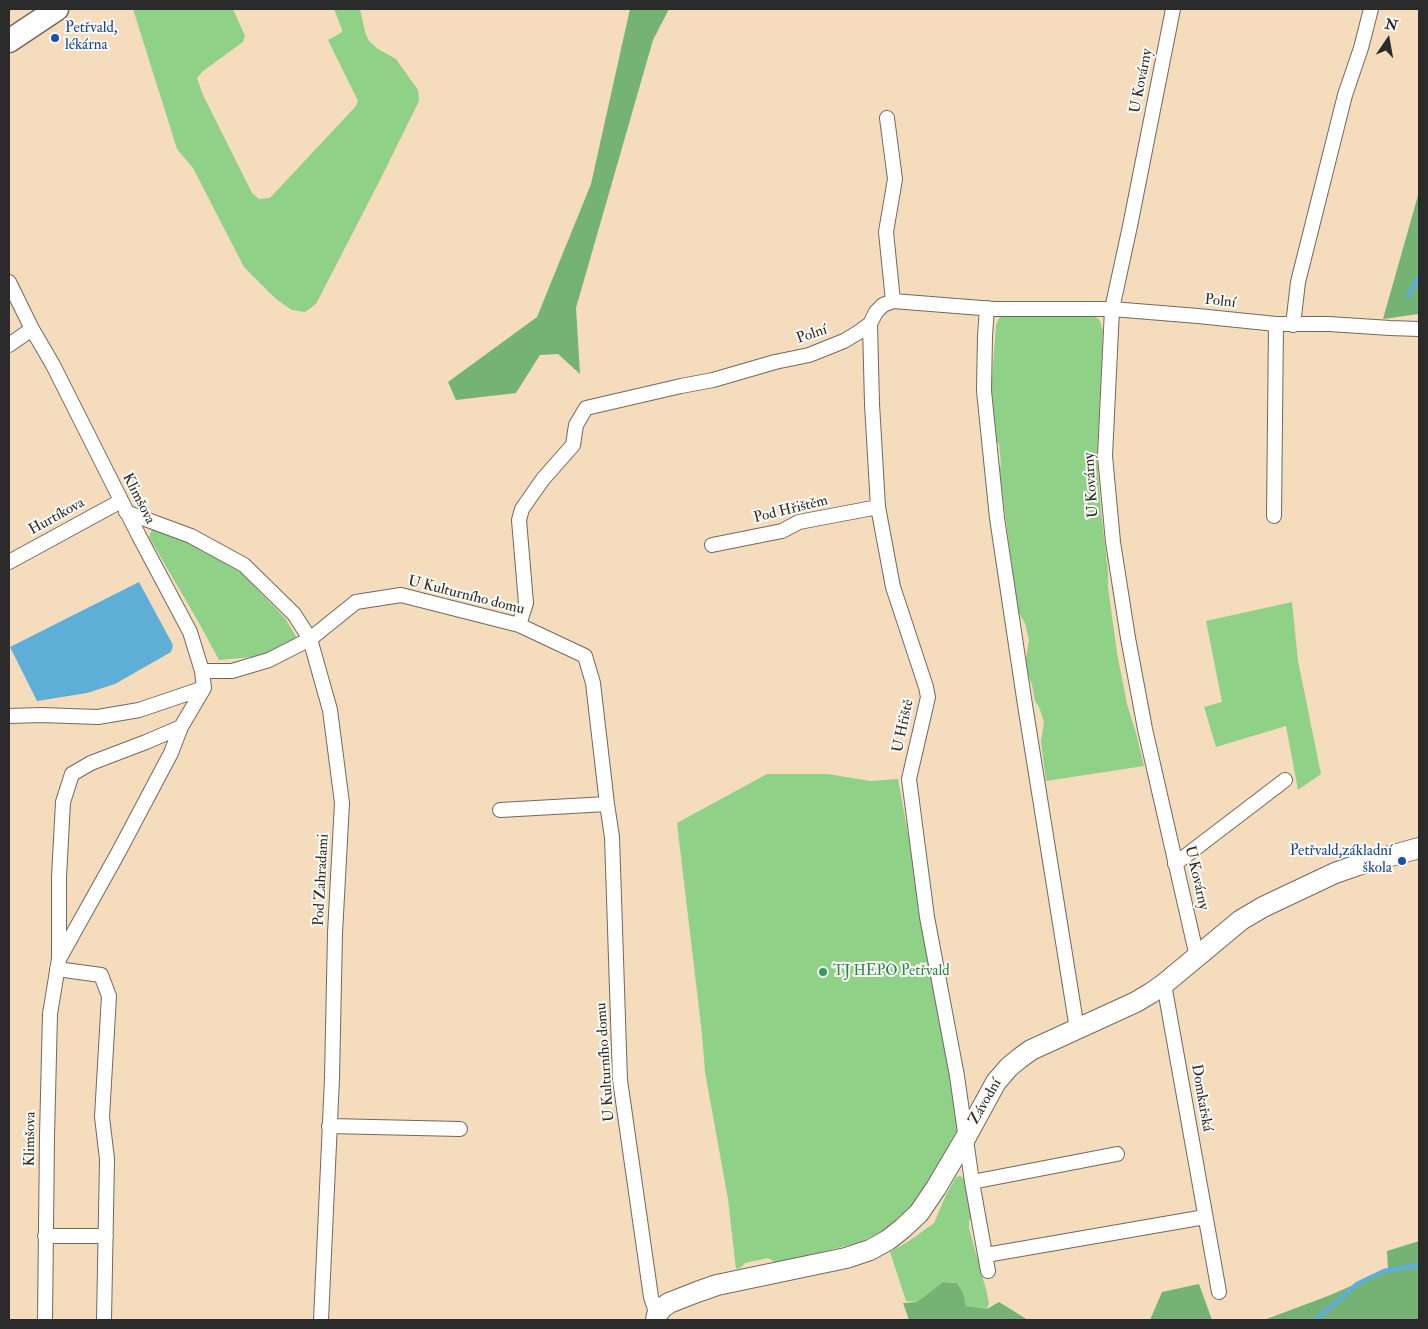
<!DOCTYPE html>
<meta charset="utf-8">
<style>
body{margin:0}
#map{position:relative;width:1428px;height:1329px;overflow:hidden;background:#f4dcbd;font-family:"IM FELL Double Pica",serif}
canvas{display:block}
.frame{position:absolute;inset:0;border:10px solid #2b2b2b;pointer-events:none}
.north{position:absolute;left:1363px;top:15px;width:50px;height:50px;-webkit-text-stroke:4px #fdfcf7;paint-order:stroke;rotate:12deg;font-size:14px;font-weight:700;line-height:20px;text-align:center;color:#2b2b2b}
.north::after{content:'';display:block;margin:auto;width:18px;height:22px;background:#2b2b2b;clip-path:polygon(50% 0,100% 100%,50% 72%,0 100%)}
</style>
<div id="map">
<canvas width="1428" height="1329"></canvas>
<div class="frame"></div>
<div class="north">N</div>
</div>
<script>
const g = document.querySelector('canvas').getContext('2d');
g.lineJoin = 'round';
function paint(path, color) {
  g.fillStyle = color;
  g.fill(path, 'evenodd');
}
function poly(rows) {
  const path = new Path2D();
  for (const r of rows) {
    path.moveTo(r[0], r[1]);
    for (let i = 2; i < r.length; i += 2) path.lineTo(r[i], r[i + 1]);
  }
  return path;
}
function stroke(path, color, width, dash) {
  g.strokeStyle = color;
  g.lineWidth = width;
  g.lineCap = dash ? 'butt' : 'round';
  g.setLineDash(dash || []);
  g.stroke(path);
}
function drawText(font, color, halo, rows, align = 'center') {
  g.font = font + ' "IM FELL Double Pica",serif';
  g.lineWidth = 4;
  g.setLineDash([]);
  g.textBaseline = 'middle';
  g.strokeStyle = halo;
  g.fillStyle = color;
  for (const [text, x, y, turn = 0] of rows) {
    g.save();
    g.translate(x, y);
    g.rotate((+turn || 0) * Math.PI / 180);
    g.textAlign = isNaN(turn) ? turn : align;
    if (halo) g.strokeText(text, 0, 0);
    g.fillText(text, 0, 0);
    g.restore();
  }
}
const green = poly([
 [133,9,233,9,245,36,243,42,203,71,197,78,203,95,252,193,259,199,270,198,356,106,358,101,328,40,342,32,342,29,334,9,360,9,365,32,369,41,378,49,396,59,418,90,419,101,380,180,316,304,305,312,292,310,276,299,244,267,193,168,177,149],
 [1008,312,1089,314,1099,319,1101,324,1103,332,1097,457,1101,510,1108,572,1108,587,1117,653,1127,704,1136,733,1144,766,1046,781,1041,741,1044,722,1039,707,1035,701,1032,685,1025,665,1029,640,1025,623,1021,617,1018,610,999,469,1001,465,999,444,996,441,993,431,991,393,996,325,1000,316],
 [153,527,193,544,240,572,285,618,297,638,265,656,219,660,199,623,149,537],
 [1292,602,1298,661,1321,774,1298,790,1286,726,1216,747,1204,707,1222,702,1206,621],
 [767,774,827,774,871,781,898,779,961,1124,949,1144,938,1168,915,1202,885,1230,858,1243,776,1263,768,1258,745,1263,740,1268,736,1269,728,1199,705,1072,702,1034,677,823],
 [960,1176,963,1178,967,1186,971,1219,969,1220,969,1228,987,1293,989,1304,987,1309,966,1306,963,1292,960,1287,957,1283,950,1282,943,1282,917,1302,906,1301,890,1252,909,1241,934,1223,946,1195,956,1177]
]);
const forest = poly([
 [630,9,669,9,653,40,576,308,580,374,558,354,540,355,516,393,456,400,448,382,537,317,591,184],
 [1419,192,1419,314,1383,319],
 [1419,1241,1419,1320,1264,1320,1328,1296,1388,1270,1387,1251],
 [943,1282,957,1283,963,1292,966,1306,987,1309,999,1302,1028,1320,909,1320,903,1303,917,1302],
 [1199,1284,1212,1320,1150,1320,1162,1292]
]);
const water = poly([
 [139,582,173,645,171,652,115,684,87,693,37,701,10,647]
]);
const stream = poly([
 [1408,297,1419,276],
 [1316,1320,1357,1284,1384,1271,1419,1265]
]);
const street = poly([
 [1173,9,1130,226,1112,309,1105,456,1113,542,1128,638,1145,729,1197,957],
 [887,118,895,179,886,232,893,301],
 [9,282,32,329,53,365,139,536,190,632,202,671,204,688,181,727,171,753,117,855,59,959,50,1014,47,1136,45,1320],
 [987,308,985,336,984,391,997,518,1025,705,1077,1029],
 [870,324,872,404,878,507,893,587,926,687,928,697,909,779,927,917,957,1076,972,1182,988,1271],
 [1293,325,1298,282,1345,95,1361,48,1371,9],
 [9,345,32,329],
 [126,512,191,536,244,565,294,614,310,639,330,710,342,803,335,933,332,1078,321,1320],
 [1274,516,1276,324],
 [712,545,782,531,799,522,878,507],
 [9,562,121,501],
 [519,625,526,603,519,520,522,509,543,479,573,445,576,425,586,408,681,386,713,380,775,362,809,355,844,341,859,332,870,324,876,312,883,305,893,301,994,309,1112,309,1198,316,1276,324,1329,324,1390,328,1419,329],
 [202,671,232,671,269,660,310,639,356,602,401,595,519,625,585,656,593,683,607,804,612,837,620,1080,651,1297,657,1315],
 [9,716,41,715,98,717,139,710,204,688],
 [500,810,607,804],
 [1175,864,1285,780],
 [59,958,59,877,63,802,72,774,91,763,146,742,181,727],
 [57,969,101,975,109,996,102,1117,107,1159,104,1320],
 [1164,984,1219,1292],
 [329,1126,460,1129],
 [972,1182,1117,1154],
 [45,1236,106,1236],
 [986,1255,1205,1217]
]);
const secondary = poly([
 [656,1320,657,1315,662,1308,669,1303,697,1292,717,1285,846,1258,870,1250,888,1240,902,1229,919,1213,936,1188,966,1137,996,1082,1009,1067,1020,1058,1031,1050,1136,1002,1151,993,1164,984,1241,920,1263,907,1335,873,1358,865,1419,848]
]);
const primary = poly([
 [9,41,57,9]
]);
const markers = [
 [55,38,5,"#1a4fb4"],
 [1402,861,5,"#1a4fb4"],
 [823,972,5,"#2e9e5b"]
];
const transitNames = [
 ["Petřvald,",65,29],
 ["lékárna",65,46],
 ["Petřvald,základní",1392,852,"right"],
 ["škola",1392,869,"right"]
];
const streetNames = [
 ["U Kovárny",1142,81,-79],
 ["Polní",1220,302,6],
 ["Polní",812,335,-19],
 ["U Kovárny",1092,485,-94],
 ["Klimšova",138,499,63],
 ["Pod Hřištěm",791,510,-14],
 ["Hurtíkova",57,517,-29],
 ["U Kulturního domu",466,596,14],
 ["U Hřiště",904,726,-78],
 ["U Kovárny",1196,878,77],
 ["Pod Zahradami",322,880,-87],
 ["U Kulturního domu",606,1062,-94],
 ["Domkařská",1201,1098,80],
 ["Závodní",986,1102,-60],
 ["Klimšova",31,1139,-89]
];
const leisureNames = [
 ["TJ HEPO Petřvald",833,972]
];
paint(green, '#90d188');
paint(forest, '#74b374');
paint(water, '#5eaed8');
stroke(stream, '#5eaed8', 4.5);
stroke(street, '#71695e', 16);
stroke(secondary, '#71695e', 22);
stroke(primary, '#71695e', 25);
stroke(street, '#fff', 14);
stroke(secondary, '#fff', 20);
stroke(primary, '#fff', 22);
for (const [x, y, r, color] of markers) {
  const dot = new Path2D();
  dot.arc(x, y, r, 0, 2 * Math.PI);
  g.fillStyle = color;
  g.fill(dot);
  stroke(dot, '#fdfcf7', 2);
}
drawText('15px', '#164399', '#fdfcf7', transitNames, 'left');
drawText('15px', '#2b2b2b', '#fdfcf7', streetNames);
drawText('15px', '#27864d', '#fdfcf7', leisureNames, 'left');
</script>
